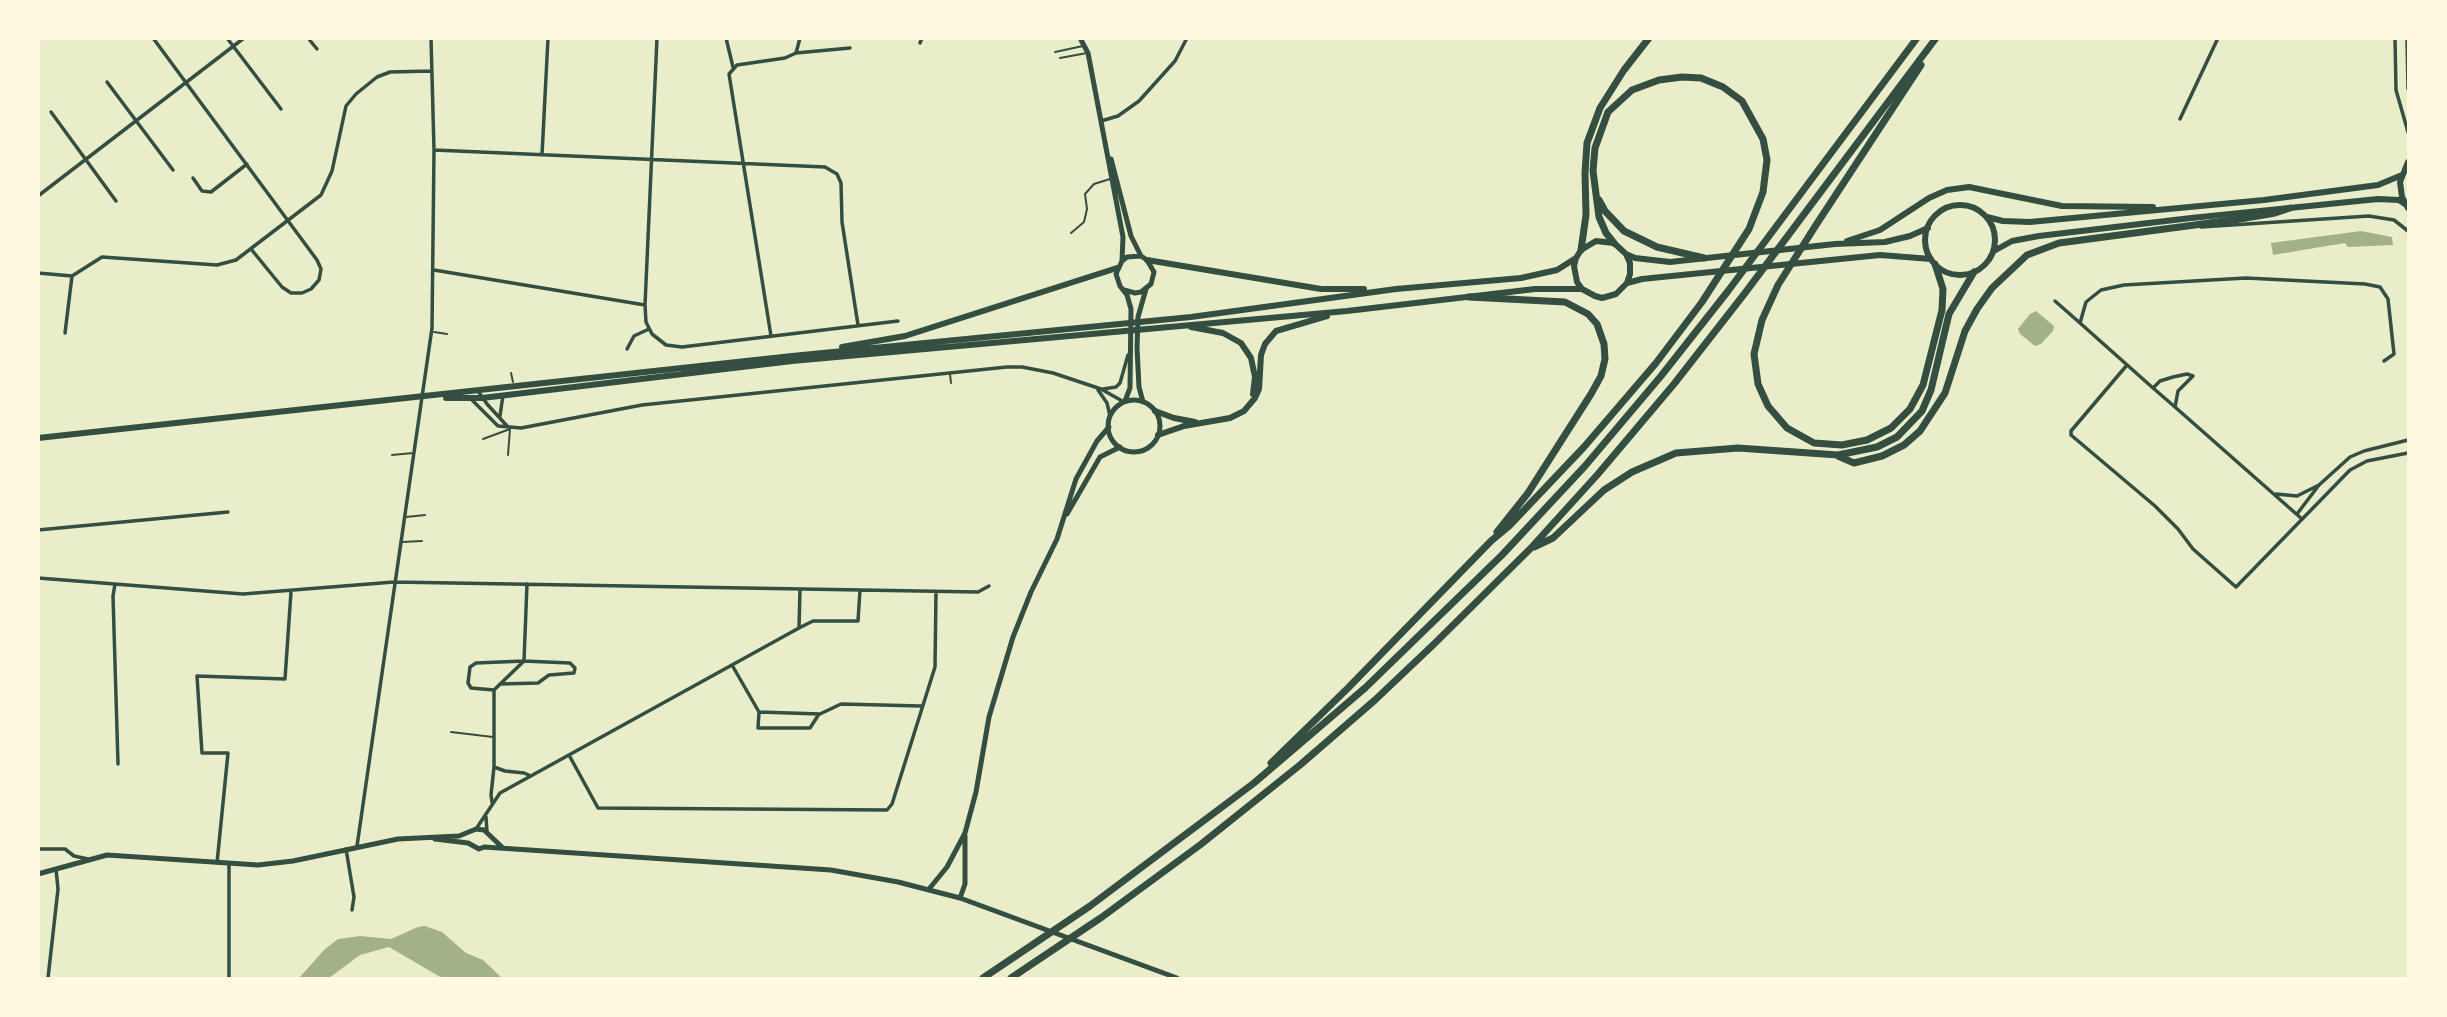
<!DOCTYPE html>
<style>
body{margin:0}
#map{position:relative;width:2447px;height:1017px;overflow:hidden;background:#e9edc9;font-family:"Golos Text",sans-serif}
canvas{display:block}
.frame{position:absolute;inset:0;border:40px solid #fefae0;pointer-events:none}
</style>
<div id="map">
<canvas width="2447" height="1017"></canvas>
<div class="frame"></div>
</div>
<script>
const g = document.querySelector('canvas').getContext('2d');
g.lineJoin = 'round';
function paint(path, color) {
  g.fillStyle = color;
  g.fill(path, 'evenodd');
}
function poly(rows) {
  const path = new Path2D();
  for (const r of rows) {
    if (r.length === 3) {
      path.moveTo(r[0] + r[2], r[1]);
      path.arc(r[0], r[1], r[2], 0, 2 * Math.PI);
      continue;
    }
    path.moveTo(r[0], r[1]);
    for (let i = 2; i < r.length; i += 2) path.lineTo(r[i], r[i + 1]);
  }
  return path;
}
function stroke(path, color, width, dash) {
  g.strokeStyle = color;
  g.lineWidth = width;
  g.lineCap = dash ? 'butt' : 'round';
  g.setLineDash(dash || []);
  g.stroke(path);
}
const water = poly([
 [2361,231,2392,237,2393,245,2348,247,2345,243,2273,255,2271,243],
 [2036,311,2054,326,2053,331,2041,344,2035,346,2020,334,2018,329,2030,314],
 [425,926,442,932,466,953,483,960,502,978,442,978,389,947,360,955,329,978,299,978,325,949,338,939,360,936,391,939,418,927]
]);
const service = poly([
 [1055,52,1083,46],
 [1060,58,1087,53],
 [1071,233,1084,222,1087,209,1085,194,1094,184,1110,179],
 [434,332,447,334],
 [511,373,513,382],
 [950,374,951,383],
 [483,439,510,429,508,455],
 [392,455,413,453],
 [406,517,425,515],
 [402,542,422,541],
 [451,732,493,737]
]);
const minor = poly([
 [153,38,317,260,321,269,319,280,311,289,302,293,291,293,282,287,251,249],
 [227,38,281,109],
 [308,38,317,49],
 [657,38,645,305,646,322,652,334,666,345,682,347,898,321],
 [726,38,733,67],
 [2395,38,2396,90,2408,132],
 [2407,38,2408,89],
 [920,43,922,38],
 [796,53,800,38],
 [107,82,173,170],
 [51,112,116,201],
 [2180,119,2218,38],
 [1101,121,1118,116,1139,101,1175,61,1187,38],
 [434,150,825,167,837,174,841,183,842,222,858,325],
 [542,155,548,38],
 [193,178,202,191,211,192,247,164],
 [38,196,244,38],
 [2201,227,2369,216,2394,220,2408,231],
 [434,270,645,305],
 [38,273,72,276,102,257,217,265,236,260,321,195,332,171,346,106,356,94,377,77,390,72,431,71],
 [2055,301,2080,323],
 [65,333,72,276],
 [771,336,729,74,737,65,785,58,796,53,850,48],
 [627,349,634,336,649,329],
 [2127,365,2071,431,2071,435,2155,506,2178,529,2193,549,2236,587,2350,470,2367,461,2408,453],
 [2153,388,2080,323,2086,302,2101,290,2124,285,2246,278,2365,284,2380,287,2388,299,2394,354,2384,361],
 [1103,389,1116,387,1120,383,1128,355],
 [1098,390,1107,403,1110,416],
 [478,391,487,404,508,427],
 [472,400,498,426,521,428,642,405,1007,367,1022,367,1053,373,1101,389,1124,402],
 [2175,407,2153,388,2160,381,2173,377,2187,374,2193,376,2178,391,2175,407,2302,519],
 [500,416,503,395],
 [2319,485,2350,457,2364,451,2408,440],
 [2276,494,2297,496,2319,485,2297,514],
 [38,530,228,512],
 [38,578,243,594,394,582,978,592,989,586],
 [115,584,113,596,118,764],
 [799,628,813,621,858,621,860,590],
 [732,665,759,712,820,714,841,704,921,706],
 [494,690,471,688,468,683,470,667,476,663,524,661,570,663,575,668,574,673,549,675,538,683,500,684],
 [759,712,758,728,810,728,819,714],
 [569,755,598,808,887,810,892,804,935,667,936,592],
 [494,767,505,771,524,773,531,776],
 [492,802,491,795,494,767,494,690,524,661,527,584],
 [486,817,487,832],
 [476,829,500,793,799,628,800,589],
 [357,846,432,328,434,150,431,38],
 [38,849,65,849,74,856,88,859],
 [346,849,354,897,352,910],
 [217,863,228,753,202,753,197,676,285,679,291,592],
 [229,864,229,978],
 [48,978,58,889,56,869]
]);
const tertiary = poly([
 [1080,38,1088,53,1123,237,1122,261],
 [1111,159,1131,236,1141,256],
 [1124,290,1135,293,1141,292,1151,284,1154,272,1147,260,1141,256,1127,257,1122,261,1116,274,1120,286,1127,295,1131,309,1130,388,1125,401],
 [1134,426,26],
 [1143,402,1139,387,1137,348,1138,317,1146,289],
 [1067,514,1100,457,1120,447],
 [435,839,468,843,479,849,484,847,831,870,898,882,960,898,1177,978],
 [38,874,107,855,258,865,293,861,398,839,459,836,476,829,484,830,503,848],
 [929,889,947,867,965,833,976,792,989,717,1013,637,1031,592,1057,539,1076,479,1097,441,1109,427],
 [960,898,965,884,965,836]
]);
const primary = poly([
 [2408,162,2400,182,2402,197,2408,208],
 [1960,240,35],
 [1987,217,2003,221,2030,222,2264,200,2378,185,2402,175],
 [1847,241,1880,230,1929,198,1947,190,1969,187,2062,206,2153,207],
 [1994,251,2012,241,2039,236,2191,218,2378,199,2399,200,2405,204],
 [1626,254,1630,263,1630,274,1627,283,1616,294,1602,298,1595,296,1582,289,1577,282,1574,266,1576,258,1581,250,1596,241,1614,243,1626,254,1635,258,1670,262,1835,244,1885,242,1910,236,1928,228],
 [1147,260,1321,289,1364,289],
 [1627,283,1642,279,1880,255,1931,259],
 [1191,327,1223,333,1241,343,1251,358,1255,377,1253,394],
 [842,347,905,336,1117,268],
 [446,398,482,398,792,361,1347,311,1535,289,1582,289],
 [1155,411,1174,418,1195,422],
 [1158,435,1184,426,1230,418,1244,411,1255,398,1259,389,1261,355,1265,344,1276,331,1327,316],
 [38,438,792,356,1191,317,1396,289,1521,278,1557,270,1576,258]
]);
const motorway = poly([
 [1921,65,1816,225,1778,285,1762,320,1754,354,1758,384,1768,406,1787,428,1814,443,1842,445,1867,440,1891,428,1910,409,1923,385,1942,310,1943,289,1935,264],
 [1599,200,1605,211,1624,231,1657,247,1704,258],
 [1581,250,1586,215,1585,173,1587,143,1600,108,1624,70,1649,38],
 [1469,297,1565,302,1588,314,1597,324,1604,344,1605,359,1601,376,1591,394,1528,493,1497,532],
 [1838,456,1854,463,1882,456,1904,445,1920,431,1945,393,1965,331,1977,309,1992,288,2027,255,2059,243,2240,219,2275,213,2290,208],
 [1534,547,1553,538,1604,490,1632,472,1676,453,1738,448,1838,455,1877,447,1897,437,1922,411,1931,390,1949,314,1974,272],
 [1271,763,1348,688,1491,541,1509,526,1584,447,1656,363,1702,302,1749,229,1763,192,1767,160,1763,139,1742,101,1723,87,1701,78,1682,77,1659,80,1632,90,1608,112,1595,148,1593,171,1599,217,1606,233,1614,243],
 [983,978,1090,906,1254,783,1365,688,1502,555,1585,466,1661,376,1728,291,1917,38],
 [1011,978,1102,917,1200,845,1300,765,1375,700,1433,645,1530,549,1598,474,1674,384,1745,293,1936,38]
]);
paint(water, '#a3b18a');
stroke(service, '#344e41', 2);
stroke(minor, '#344e41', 3.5);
stroke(tertiary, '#344e41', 5);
stroke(primary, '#344e41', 6);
stroke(motorway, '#344e41', 7);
</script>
